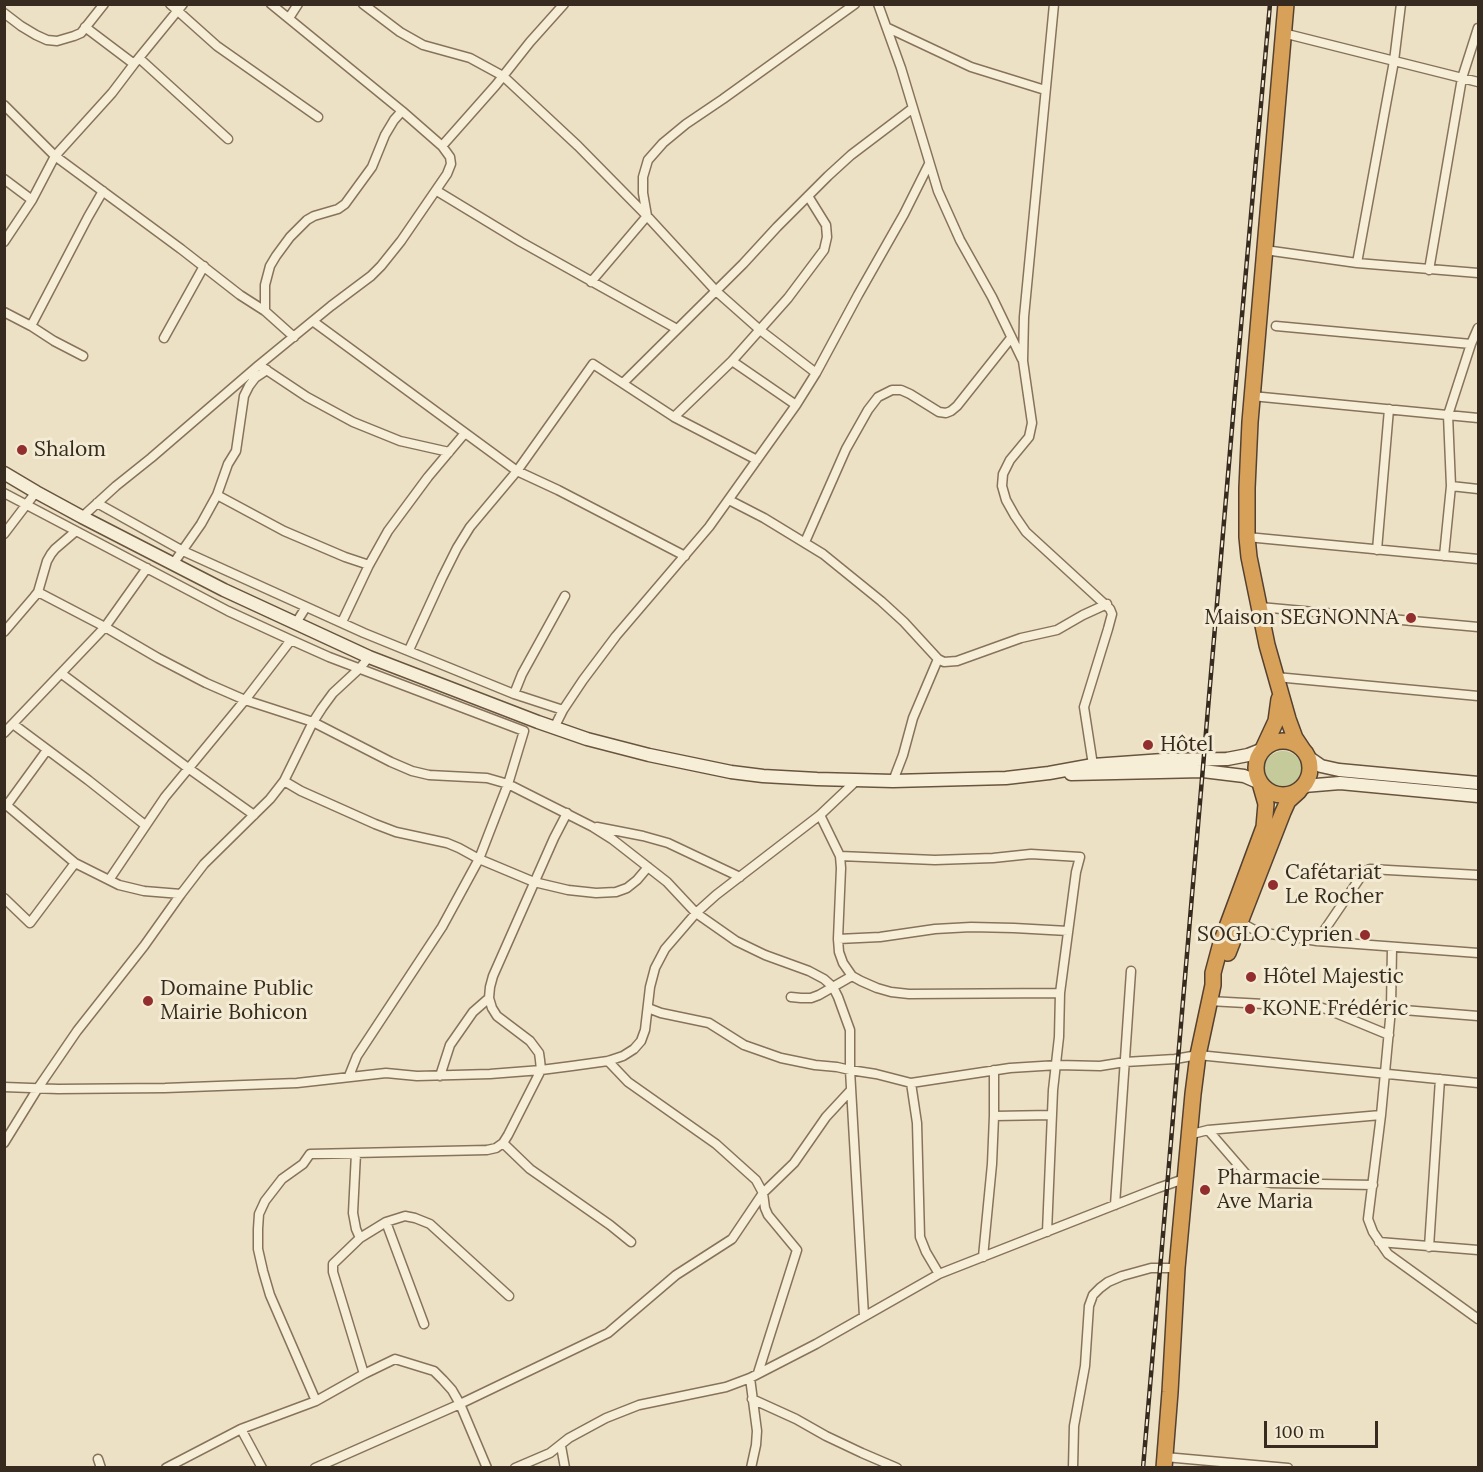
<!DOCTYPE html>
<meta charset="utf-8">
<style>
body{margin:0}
#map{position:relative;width:1483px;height:1472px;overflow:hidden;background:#ece1c5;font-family:Lora,serif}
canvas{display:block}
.frame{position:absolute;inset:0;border:6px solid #372b1f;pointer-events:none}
.scale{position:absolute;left:1264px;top:1421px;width:114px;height:27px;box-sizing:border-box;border:3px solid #372b1f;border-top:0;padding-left:8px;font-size:18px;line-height:21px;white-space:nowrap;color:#372b1f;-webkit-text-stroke:4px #f4ebd4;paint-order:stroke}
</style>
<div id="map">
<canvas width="1483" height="1472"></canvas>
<div class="frame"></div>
<div class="scale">100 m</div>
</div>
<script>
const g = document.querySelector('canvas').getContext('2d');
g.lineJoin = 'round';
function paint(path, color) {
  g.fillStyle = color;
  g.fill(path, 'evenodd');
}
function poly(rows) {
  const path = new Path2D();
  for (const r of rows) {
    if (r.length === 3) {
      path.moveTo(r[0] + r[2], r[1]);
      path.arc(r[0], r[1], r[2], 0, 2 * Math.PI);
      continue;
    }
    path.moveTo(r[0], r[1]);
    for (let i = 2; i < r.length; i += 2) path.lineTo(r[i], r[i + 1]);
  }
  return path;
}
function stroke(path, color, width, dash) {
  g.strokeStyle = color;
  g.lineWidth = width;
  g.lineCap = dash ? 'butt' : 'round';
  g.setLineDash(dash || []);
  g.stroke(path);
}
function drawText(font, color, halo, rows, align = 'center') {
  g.font = font + ' Lora,serif';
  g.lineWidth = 6;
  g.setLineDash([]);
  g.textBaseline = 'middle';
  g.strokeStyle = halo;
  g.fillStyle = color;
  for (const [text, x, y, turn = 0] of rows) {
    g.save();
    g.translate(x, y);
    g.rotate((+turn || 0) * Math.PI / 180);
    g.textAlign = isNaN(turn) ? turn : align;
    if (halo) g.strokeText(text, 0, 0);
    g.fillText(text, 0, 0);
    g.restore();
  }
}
const green = poly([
 [1283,770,19]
]);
const street = poly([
 [170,4,217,46,318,117],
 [363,4,400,32,423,45,470,58,503,76,578,146,647,216,716,291,760,330,816,373],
 [878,4,901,68,938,191,960,240,992,297,1022,359],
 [1054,4,1024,317,1023,361,1032,423,1029,437,1010,460,1003,474,1002,486,1006,500,1015,516,1026,532,1110,609,1112,614,1108,629,1084,707,1093,765],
 [4,13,21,26,36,35,47,40,57,41,74,36,81,33,104,4],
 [289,18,298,4],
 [85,27,134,64],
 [888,28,971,67,1045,90],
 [1283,33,1478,82],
 [139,58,228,139],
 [4,105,55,156,181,249,240,295,265,311,294,337],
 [442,146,496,85,530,42,564,4],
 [4,179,32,200],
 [437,191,521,242,677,329],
 [4,242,32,200,55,156,112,93,134,64,183,4],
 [1265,250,1357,263,1478,273],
 [1357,263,1394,61,1401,4],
 [1429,270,1462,78,1478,28],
 [591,282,647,216,643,193,643,177,648,160,663,143,686,124,723,99,855,4],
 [265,311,265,285,270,266,276,256,290,237,307,220,314,216,338,209,345,204,372,167,385,135,394,120,402,111],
 [4,312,31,326,54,341,83,356],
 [314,322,517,471,558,490,685,556],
 [31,326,88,217,103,191],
 [1276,326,1471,344],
 [164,338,204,266],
 [732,361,796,405],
 [262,367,307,397,353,422,400,441,449,452],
 [623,383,743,264,777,227,828,176,851,155,913,108],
 [1252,396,1478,418],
 [674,417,732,361,788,298,824,250,827,237,826,225,808,196],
 [1451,486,1478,489],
 [4,493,228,611,291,640,329,657,524,731,508,784,479,859,442,927,357,1056,349,1076],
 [217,495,284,531,345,557,369,565],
 [729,500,764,518,823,554,881,601,904,622,938,659,944,662,957,661,1021,638,1057,630,1083,615,1107,604],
 [97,503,183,551,364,633,514,694,563,710,583,680,616,636,709,527,796,405,816,373,858,295,904,214,929,164],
 [82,517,116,486,151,458,259,365,331,306,371,276,381,266,401,241,447,174,451,164,450,157,442,146,402,111,271,4],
 [4,534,36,492],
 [1247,537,1478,559],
 [805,542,846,449,868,410,878,397,892,390,901,390,910,394,939,412,946,413,951,411,957,406,1011,338],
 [1377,550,1389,409],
 [1444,556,1451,486,1448,415,1471,344,1478,328],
 [173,564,201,524,217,495,228,464,236,451,244,396,249,386,255,378,267,370],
 [38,592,105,627,158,658,206,683,245,700,313,722,391,762,412,771,429,775,487,778,508,784,593,827,612,839,667,882,696,913,736,941,765,955,809,971,824,979,833,987,838,997,850,1030,850,1070,864,1316],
 [1260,607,1478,627],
 [342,622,369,565,388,531,428,477,465,433],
 [296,623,306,607],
 [4,632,34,597,38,592,47,561,51,554,55,549,76,531],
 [409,650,442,578,457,548,470,527,517,471,593,364,674,417,757,460],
 [62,674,188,768,254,815],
 [1276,677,1478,696],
 [514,694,522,674,565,596],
 [13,724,88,780,145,825],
 [554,728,563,710],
 [4,733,105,627,147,568],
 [284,781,301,791,375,824,396,832,447,843,459,848,479,859,534,882,568,890,596,893,616,892,627,888,637,880,648,867],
 [893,781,903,755,913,718,938,659],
 [4,803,75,863,119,885,144,891,181,894],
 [7,805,47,750],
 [820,815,840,856,841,868,838,939,839,952,843,963,852,976,861,981,877,988,891,992,909,994,1060,993],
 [597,827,643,836,668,843,740,877],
 [840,856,935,860,993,858,1031,854,1080,857,1076,872,1060,993,1059,1037,1053,1090,1047,1232],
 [109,880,165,797,245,700,291,640],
 [4,898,30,923,75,863],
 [1240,922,1258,932,1317,941,1478,953],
 [838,939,880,937,935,929,971,927,1014,928,1068,931],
 [1317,941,1364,872,1370,869,1478,875],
 [1392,947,1391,1009,1381,1115,1368,1219,1373,1232,1388,1254,1478,1319],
 [791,997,801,998,811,998,819,995,852,976],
 [1209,1001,1319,1007,1326,1009,1389,1035],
 [648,1008,661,1013,709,1023,744,1045,781,1058,815,1065,837,1067,850,1070,876,1074,911,1083,1010,1068,1058,1065,1100,1066,1125,1062,1175,1059,1198,1055,1478,1083],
 [1391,1009,1478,1016],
 [608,1061,628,1082,716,1144,756,1180,763,1193,765,1208,768,1215,797,1250,758,1373],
 [440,1076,450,1045,473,1012,489,998],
 [911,1083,917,1123,920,1237,926,1252,939,1274],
 [4,1087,58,1089,165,1088,297,1083,386,1073,417,1076,490,1074,541,1070,572,1066,608,1061,623,1056,634,1049,641,1041,645,1030,650,987,655,968,665,949,696,913,716,895,820,815,857,780],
 [994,1116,1052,1115],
 [1208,1130,1247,1175,1258,1180,1271,1183,1373,1185],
 [1188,1135,1208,1130,1381,1115],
 [4,1143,38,1088,77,1031,144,946,181,894,204,864,270,799,284,781,313,722,322,708,333,693,360,668,369,657],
 [503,1143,530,1169,610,1225,631,1242],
 [356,1153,353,1213,356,1229,360,1238],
 [1115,1205,1131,971],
 [386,1222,424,1324],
 [1379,1242,1478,1250],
 [1429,1247,1440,1079],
 [983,1257,992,1164,994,1116,994,1070],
 [364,1374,333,1272,333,1264,360,1238,386,1222,405,1216,415,1218,430,1224,509,1296],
 [750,1378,757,1431,756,1445,751,1468],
 [752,1399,796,1419,826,1436,862,1453,897,1468],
 [316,1401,270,1295,263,1271,258,1249,258,1229,259,1214,265,1201,282,1179,303,1164,310,1154,487,1150,496,1148,503,1143,508,1135,541,1070,540,1060,539,1053,530,1041,497,1016,492,1008,489,998,490,987,493,976,554,838,567,813],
 [241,1429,262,1468],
 [561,1446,565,1468],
 [1165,1457,1288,1468],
 [98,1459,101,1468],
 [166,1468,241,1429,316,1401,364,1374,395,1359,434,1371,443,1380,452,1390,460,1404,487,1468],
 [315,1468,460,1404,608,1333,676,1275,732,1239,763,1193,794,1163,826,1117,851,1090],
 [515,1468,550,1453,569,1438,606,1418,639,1405,726,1387,750,1378,816,1344,939,1274,1158,1188,1184,1179],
 [1073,1468,1074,1426,1085,1366,1089,1306,1093,1295,1100,1288,1108,1282,1122,1276,1151,1268,1177,1268]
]);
const secondary = poly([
 [4,473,36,492,82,517,224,590,369,657,538,722,587,739,649,755,731,772,763,776,817,779,893,781,1006,778,1049,773,1093,765,1163,760,1227,759,1248,755,1263,749],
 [1308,757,1321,766,1339,770,1478,783],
 [1071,774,1203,771,1244,776,1260,783],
 [1304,786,1340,783,1478,796]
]);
const highway = poly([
 [1286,4,1250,422,1247,488,1247,537,1249,557,1267,645,1288,719,1295,738,1303,750],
 [1283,768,27],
 [1263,749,1276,721,1279,699],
 [1228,953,1283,812,1288,801,1299,791],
 [1164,1468,1170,1392,1177,1268,1193,1094,1198,1055,1213,985,1213,973,1221,943,1264,827,1266,804,1260,783]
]);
const rail = poly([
 [1143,1468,1235,393,1270,4]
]);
const markers = [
 [22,450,6,"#932e2f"],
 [1411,618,6,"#932e2f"],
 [1148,745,6,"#932e2f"],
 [1273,885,6,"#932e2f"],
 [1365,935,6,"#932e2f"],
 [1251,977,6,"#932e2f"],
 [148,1001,6,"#932e2f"],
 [1250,1009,6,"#932e2f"],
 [1205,1190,6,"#932e2f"]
];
const poiNames = [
 ["Shalom",34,450],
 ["Maison SEGNONNA",1399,618,"right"],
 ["Hôtel",1160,745],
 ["Cafétariat",1285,873],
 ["Le Rocher",1285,897],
 ["SOGLO Cyprien",1353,935,"right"],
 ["Hôtel Majestic",1263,977],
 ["Domaine Public",160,989],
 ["Mairie Bohicon",160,1013],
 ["KONE Frédéric",1262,1009],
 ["Pharmacie",1217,1178],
 ["Ave Maria",1217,1202]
];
paint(green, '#c4ca99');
stroke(street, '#87735c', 11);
stroke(secondary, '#69543f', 15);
stroke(highway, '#554130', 18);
stroke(street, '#f7eed8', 8);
stroke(secondary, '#f7eed8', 12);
stroke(highway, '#d8a159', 15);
stroke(rail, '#372b1f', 4.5);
stroke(rail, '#f4ebd4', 2, [7]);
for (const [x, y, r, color] of markers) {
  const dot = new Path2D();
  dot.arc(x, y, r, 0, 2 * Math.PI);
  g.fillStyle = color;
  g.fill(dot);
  stroke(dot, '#f4ebd4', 2);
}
drawText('21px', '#372b1f', '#f4ebd4', poiNames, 'left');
</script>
